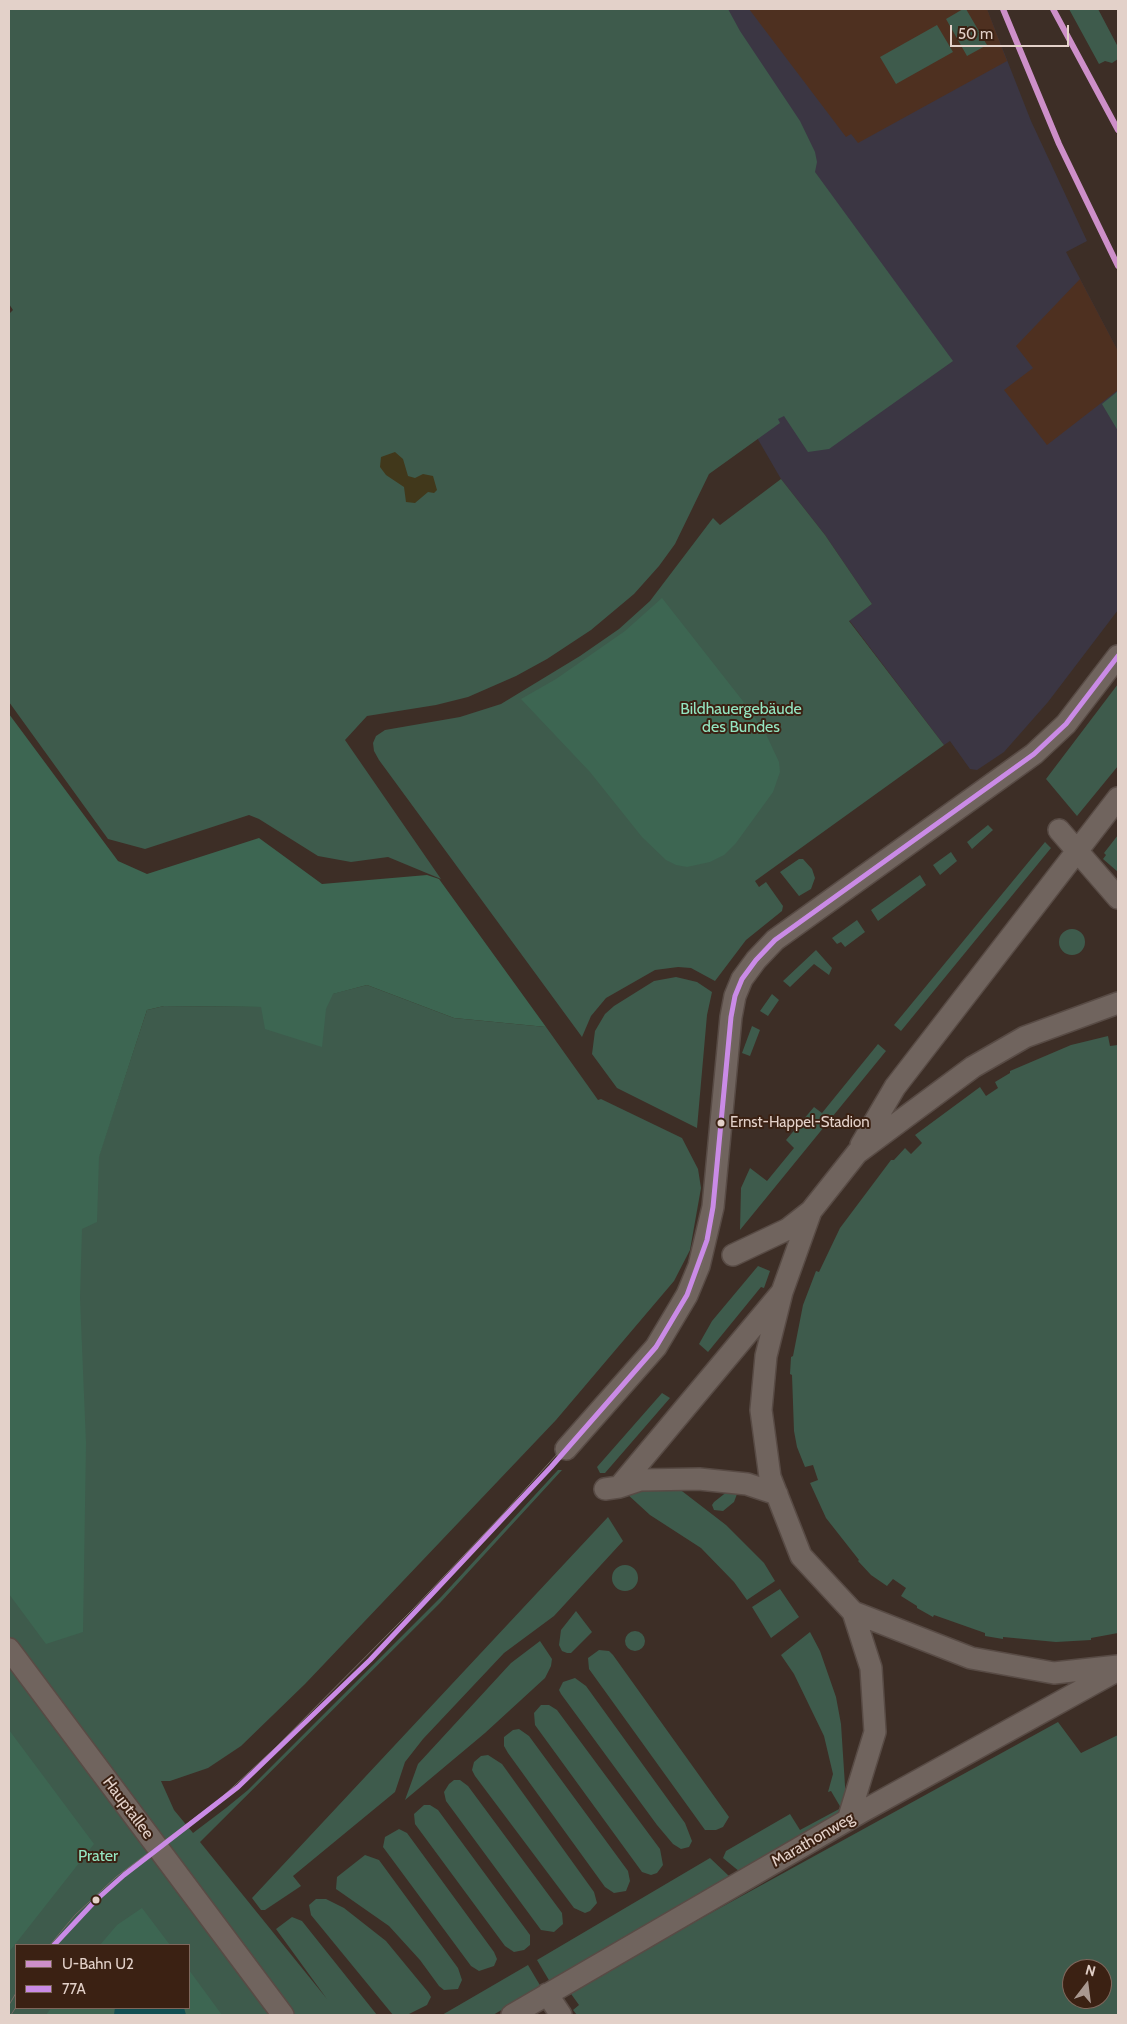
<!DOCTYPE html>
<meta charset="utf-8">
<style>
body{margin:0}
#map{position:relative;width:1127px;height:2024px;overflow:hidden;background:#3d2e26;font-family:Cabin,sans-serif}
canvas{display:block}
.frame{position:absolute;inset:0;border:10px solid #e3d1c9;pointer-events:none}
.legend{position:absolute;left:15px;top:1944px;width:175px;height:65px;box-sizing:border-box;background:#3b2113;border:1px solid #7e675c;margin:0;padding:6px 9px;list-style:none;font-size:15px;color:#e3d1c9}
.legend li{display:flex;align-items:center;gap:10px;height:25px}
.legend b{width:25px;border:1px solid #7e675c}
.north{position:absolute;left:1062px;top:1959px;width:50px;height:50px;box-sizing:border-box;background:#3b2113;border:1px solid #7e675c;border-radius:50%;rotate:15deg;font-size:14px;font-weight:700;line-height:20px;text-align:center;color:#e3d1c9}
.north::after{content:'';display:block;margin:auto;width:18px;height:22px;background:#a99890;clip-path:polygon(50% 0,100% 100%,50% 72%,0 100%)}
.scale{position:absolute;left:950px;top:25px;width:119px;height:22px;box-sizing:border-box;border:2px solid #e3d1c9;border-top:0;padding-left:6px;font-size:15px;line-height:18px;white-space:nowrap;color:#e3d1c9;-webkit-text-stroke:4px #3b2113;paint-order:stroke}
</style>
<div id="map">
<canvas width="1127" height="2024"></canvas>
<div class="frame"></div>
<ul class="legend">
<li><b style="height:6px;background:#cd8fc9"></b>U-Bahn U2</li>
<li><b style="height:6px;background:#ca8be6"></b>77A</li>
</ul>
<div class="north">N</div>
<div class="scale">50 m</div>
</div>
<script>
const g = document.querySelector('canvas').getContext('2d');
g.lineJoin = 'round';
function paint(path, color) {
  g.fillStyle = color;
  g.fill(path, 'evenodd');
}
function poly(rows) {
  const path = new Path2D();
  for (const r of rows) {
    if (r.length === 3) {
      path.moveTo(r[0] + r[2], r[1]);
      path.arc(r[0], r[1], r[2], 0, 2 * Math.PI);
      continue;
    }
    path.moveTo(r[0], r[1]);
    for (let i = 2; i < r.length; i += 2) path.lineTo(r[i], r[i + 1]);
  }
  return path;
}
function stroke(path, color, width, dash) {
  g.strokeStyle = color;
  g.lineWidth = width;
  g.lineCap = dash ? 'butt' : 'round';
  g.setLineDash(dash || []);
  g.stroke(path);
}
function drawText(font, color, halo, rows, align = 'center') {
  g.font = font + ' Cabin,sans-serif';
  g.lineWidth = 4;
  g.setLineDash([]);
  g.textBaseline = 'middle';
  g.strokeStyle = halo;
  g.fillStyle = color;
  for (const [text, x, y, turn = 0] of rows) {
    g.save();
    g.translate(x, y);
    g.rotate((+turn || 0) * Math.PI / 180);
    g.textAlign = isNaN(turn) ? turn : align;
    if (halo) g.strokeText(text, 0, 0);
    g.fillText(text, 0, 0);
    g.restore();
  }
}
const commercial = poly([
 [464,9,987,9,1031,121,1087,241,1066,252,1118,351,1118,610,1048,702,1004,752,977,770,970,769,950,741,944,745,849,620,872,604,825,535,781,479,659,269]
]);
const built = poly([
 [749,9,987,9,1007,61,858,143,851,134,846,137],
 [1080,279,1118,351,1118,390,1047,445,1004,390,1033,368,1016,346]
]);
const green = poly([
 [9,9,728,9,740,31,800,121,815,152,817,162,815,172,953,361,829,449,808,452,784,416,778,419,780,423,709,474,675,544,659,566,634,594,591,630,547,659,516,676,468,697,436,705,367,716,345,740,441,879,388,857,351,862,318,856,259,819,249,815,145,849,108,839,9,702,9,314,13,310,9,304],
 [963,9,966,9,987,45,967,56,946,19],
 [1069,9,1098,9,1118,47,1118,59,1112,63,1105,61,1099,64],
 [937,25,953,52,896,84,880,57],
 [1118,391,1118,431,1102,404],
 [781,479,825,535,872,604,849,621,944,745,755,881,759,887,766,882,783,906,782,911,746,940,715,981,691,968,678,967,655,970,606,998,591,1016,582,1037,379,760,374,751,373,743,376,736,385,730,460,717,501,704,580,656,619,629,650,601,713,518,720,525],
 [1118,684,1118,766,1077,816,1046,779],
 [9,733,99,1155,147,1010,164,1006,281,1007,367,985,454,1018,546,1027,598,1100,601,1099,682,1138,698,1169,701,1188,690,1250,674,1281,556,1420,305,1684,241,1746,208,1768,170,1781,161,1781,174,1810,193,1833,226,1808,248,1790,441,1597,558,1470,562,1470,440,1603,200,1842,327,1999,276,1929,292,1917,302,1921,377,2015,9,2015],
 [16,1945,189,1945,189,2008,16,2008],
 [988,825,993,830,972,849,967,842],
 [1118,835,1118,872,1103,859,1106,855,1104,853],
 [1045,842,1051,848,901,1031,894,1025],
 [951,852,957,861,940,875,933,865],
 [799,859,803,859,812,869,815,878,811,889,799,896,780,872],
 [920,875,926,885,878,921,871,910],
 [857,920,865,932,845,947,841,942,837,944,832,938],
 [1072,942,13],
 [816,950,832,968,829,975,814,964,790,987,783,981],
 [676,977,697,982,712,992,707,1015,697,1128,617,1088,592,1054,595,1031,605,1014,614,1006,654,981],
 [772,994,779,1000,768,1016,760,1011],
 [752,1026,760,1030,750,1056,742,1053],
 [1108,1036,1110,1046,1118,1045,1118,1633,1091,1638,1091,1640,1056,1642,1003,1637,1003,1639,985,1636,985,1633,934,1615,933,1617,917,1608,917,1606,901,1596,906,1588,893,1579,887,1586,871,1575,858,1561,859,1560,826,1518,810,1483,818,1480,813,1465,805,1467,797,1447,794,1431,792,1375,790,1374,791,1357,793,1356,803,1305,816,1271,819,1272,840,1228,891,1160,894,1160,905,1148,911,1154,922,1143,915,1135,980,1087,986,1096,998,1088,995,1082,1010,1073,1010,1071,1071,1045],
 [878,1044,886,1051,740,1230,741,1188,750,1168,767,1181,794,1148,786,1140,814,1107,822,1113],
 [758,1266,770,1271,764,1288,761,1287,708,1352,699,1344,712,1321],
 [662,1393,670,1398,605,1473,600,1473,597,1467],
 [678,1488,726,1525,764,1563,775,1581,747,1600,734,1582,701,1548,650,1515,626,1493,628,1489],
 [728,1491,735,1491,737,1494,734,1502,723,1511,714,1510,712,1505,714,1502],
 [608,1517,623,1541,554,1616,504,1653,423,1739,405,1762,395,1792,293,1876,301,1886,265,1910,261,1910,252,1898],
 [625,1578,13],
 [780,1589,799,1617,771,1638,752,1607],
 [576,1611,592,1632,571,1653,567,1653,562,1651,559,1645,561,1630],
 [635,1641,10],
 [810,1632,820,1651,836,1697,841,1724,846,1801,841,1811,834,1816,740,1872,723,1858,726,1851,790,1814,800,1830,841,1808,831,1791,828,1792,833,1774,824,1736,794,1674,781,1655],
 [540,1641,552,1659,551,1666,545,1678,485,1733,405,1800,418,1764,511,1663],
 [599,1650,609,1651,613,1655,729,1817,723,1827,716,1830,705,1830,589,1669,588,1658],
 [575,1678,586,1686,685,1823,692,1841,689,1847,681,1849,673,1844,657,1825,561,1694,559,1690,563,1682],
 [541,1705,549,1705,557,1710,660,1849,663,1865,657,1873,651,1875,642,1872,535,1725,534,1713],
 [1058,1722,1081,1753,1118,1735,1118,2015,577,2015,573,2010,579,2005,569,1991],
 [1072,1969,1102,1969,1102,1999,1072,1999],
 [519,1729,529,1736,628,1871,630,1881,626,1891,614,1893,605,1887,508,1753,504,1746,504,1737,513,1730],
 [488,1755,502,1764,594,1892,597,1903,590,1911,585,1913,574,1908,475,1776,472,1770,474,1762,481,1756],
 [454,1780,460,1780,468,1786,562,1913,563,1924,554,1932,541,1930,446,1801,444,1792,449,1784],
 [424,1805,430,1805,438,1810,530,1935,530,1945,524,1950,514,1952,505,1946,415,1824,414,1814],
 [399,1829,407,1833,494,1952,497,1959,494,1966,479,1971,471,1966,383,1847,385,1837],
 [365,1855,379,1860,458,1968,462,1980,458,1989,444,1990,439,1986,420,1960,389,1926,336,1889,337,1877],
 [710,1858,730,1877,550,1982,537,1960],
 [316,1899,326,1899,344,1908,386,1941,428,1992,431,1997,427,2005,407,2015,393,2015,311,1915,309,1905],
 [528,1965,541,1987,493,2015,442,2015]
]);
const forest = poly([
 [662,598,746,705,765,732,779,762,780,772,773,792,736,843,724,855,710,862,687,867,676,865,666,860,642,837,590,772,521,699,556,679,625,631],
 [9,714,118,861,147,874,259,838,322,884,427,875,439,879,546,1027,454,1018,367,985,333,994,326,1009,322,1047,265,1029,261,1007,164,1006,147,1010,99,1157,97,1222,82,1229,80,1298,86,1443,83,1632,46,1644,9,1594],
 [9,1730,94,1844,9,1952],
 [142,1908,170,1945,100,1945,117,1925],
 [189,1970,222,2015,186,2015,184,2008,189,2008],
 [51,2008,115,2008,114,2015,46,2015]
]);
const sand = poly([
 [395,452,403,459,408,476,415,478,423,474,433,476,437,490,434,493,428,492,415,503,406,502,404,487,386,475,380,467,381,457]
]);
const water = poly([
 [115,2008,184,2008,186,2015,114,2015]
]);
const minor = poly([
 [1059,830,1118,898],
 [861,1145,895,1087,1118,798],
 [733,1255,788,1229,811,1211,857,1153,973,1067,1025,1037,1118,1003],
 [782,1292,766,1356,761,1410,770,1477,801,1556,853,1612,971,1658,1054,1673,1118,1666],
 [566,1449,656,1347,687,1295,699,1266,713,1207,731,1017,735,996,742,979,756,960,775,940,1034,754,1066,724,1118,656],
 [619,1487,640,1480,699,1479,747,1484,777,1494],
 [605,1489,619,1487,782,1292,811,1211],
 [9,1649,283,2015],
 [848,1820,875,1732,871,1668,853,1612],
 [547,1994,561,2015],
 [512,2015,863,1811,1118,1670]
]);
const tram = poly([
 [674,1326,699,1278,716,1214,734,1023,738,1003,746,983,757,965,781,941],
 [50,1945,75,1915,116,1877,220,1799,275,1748,413,1609,501,1516,577,1432,656,1339,684,1292,696,1263,705,1232,711,1192,726,1021,731,995,748,963,775,936,1042,743,1075,709,1118,650],
 [9,2005,16,1993],
 [11,2015,16,2007]
]);
const bus1 = poly([
 [54,1945,96,1900,124,1875,238,1787,370,1660,551,1467,656,1347,687,1295,707,1240,713,1207,731,1017,735,996,742,979,756,960,775,940,1034,754,1066,724,1118,656]
]);
const metro1 = poly([
 [1003,9,1059,144,1118,266],
 [1053,9,1118,130]
]);
const markers = [
 [721,1123,4.5,"#e3d1c9"],
 [96,1900,4.5,"#e3d1c9"]
];
const busNames = [
 ["Ernst-Happel-Stadion",730,1123]
];
const parkNames = [
 ["Bildhauergebäude",741,709],
 ["des Bundes",741,727],
 ["Prater",98,1856]
];
const streetNames = [
 ["Hauptallee",128,1808,53],
 ["Marathonweg",813,1840,-30]
];
paint(commercial, '#3b3643');
paint(built, '#4e3020');
paint(green, '#3e5b4c');
paint(forest, '#3d6652');
paint(sand, '#41381b');
paint(water, '#104f52');
stroke(minor, '#584b45', 24);
stroke(minor, '#70645e', 21);
stroke(tram, '#736862', 1);
stroke(bus1, '#ca8be6', 5);
stroke(metro1, '#cd8fc9', 6);
for (const [x, y, r, color] of markers) {
  const dot = new Path2D();
  dot.arc(x, y, r, 0, 2 * Math.PI);
  g.fillStyle = color;
  g.fill(dot);
  stroke(dot, '#3b2113', 2);
}
drawText('15px', '#e3d1c9', '#3b2113', busNames, 'left');
drawText('16px', '#94e5c1', '#3b2113', parkNames);
drawText('16px', '#e3d1c9', '#3b2113', streetNames);
</script>
